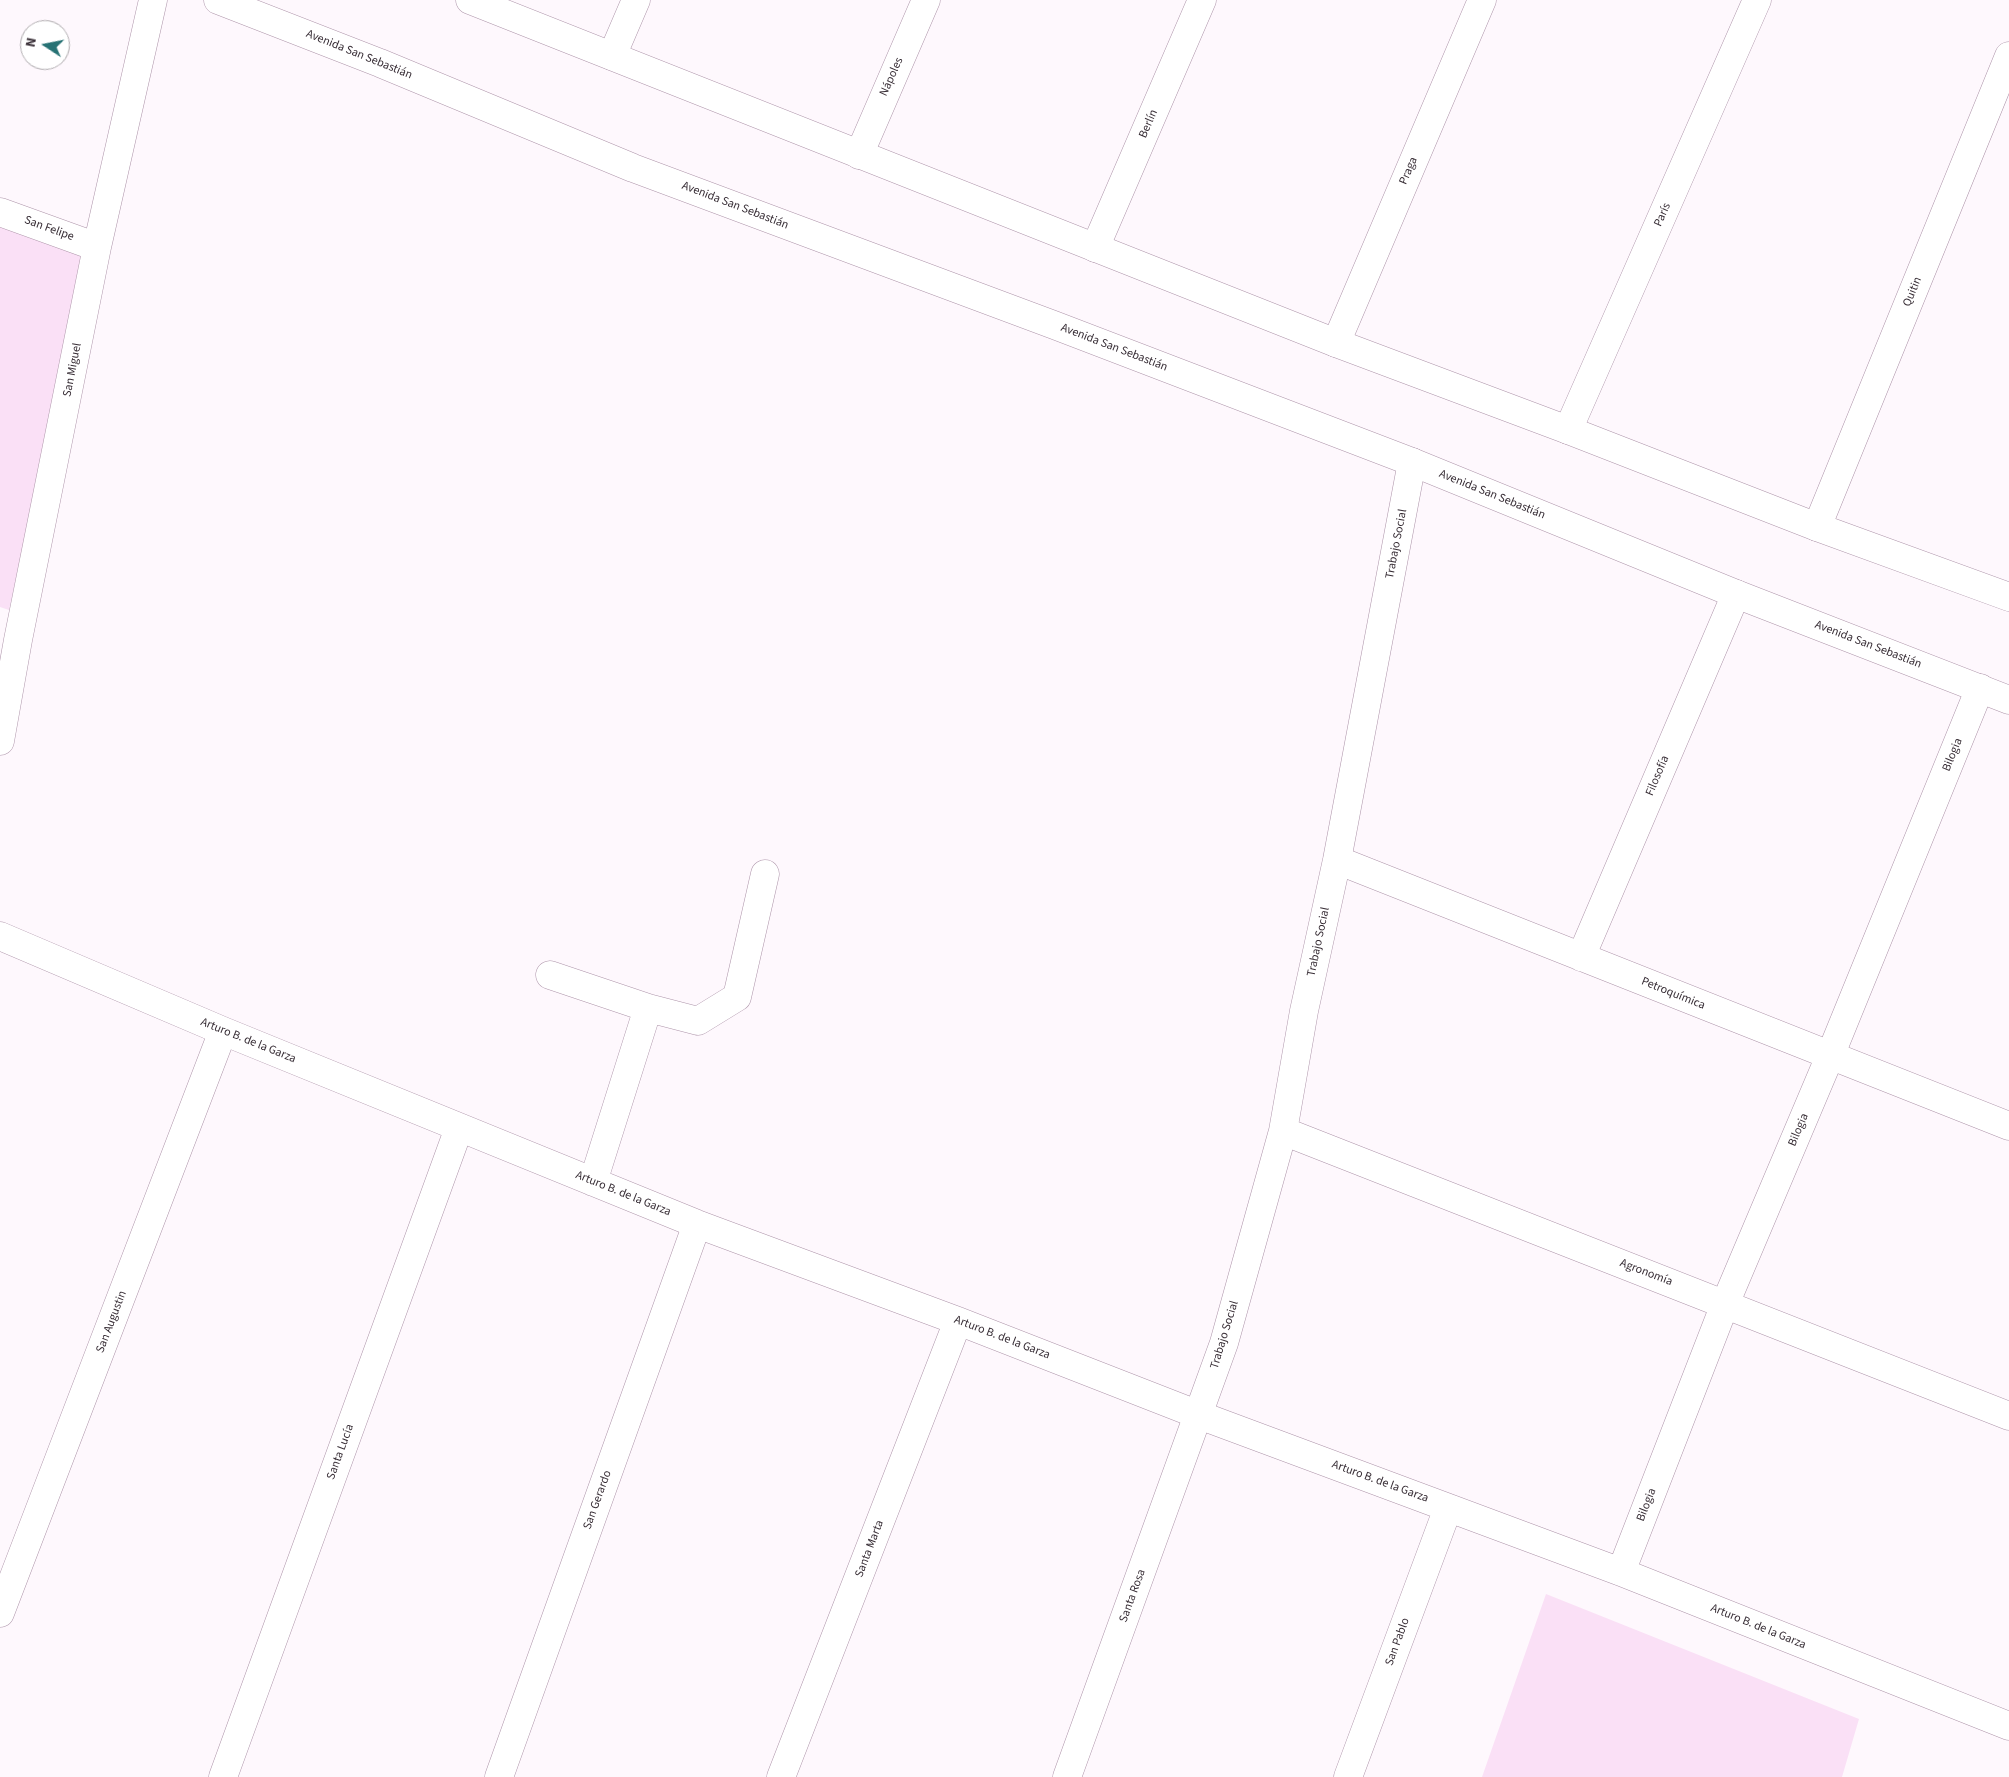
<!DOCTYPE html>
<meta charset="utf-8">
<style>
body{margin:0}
#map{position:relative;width:2009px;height:1777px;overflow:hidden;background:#fef8fd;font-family:"Source Sans 3",sans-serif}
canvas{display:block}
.north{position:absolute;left:20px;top:20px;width:50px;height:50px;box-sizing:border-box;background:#fff;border:1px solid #afabae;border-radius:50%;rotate:281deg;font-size:14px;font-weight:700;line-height:20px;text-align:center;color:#372d35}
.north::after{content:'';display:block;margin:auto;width:18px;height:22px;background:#277274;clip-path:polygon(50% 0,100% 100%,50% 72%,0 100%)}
</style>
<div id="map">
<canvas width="2009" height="1777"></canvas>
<div class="north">N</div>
</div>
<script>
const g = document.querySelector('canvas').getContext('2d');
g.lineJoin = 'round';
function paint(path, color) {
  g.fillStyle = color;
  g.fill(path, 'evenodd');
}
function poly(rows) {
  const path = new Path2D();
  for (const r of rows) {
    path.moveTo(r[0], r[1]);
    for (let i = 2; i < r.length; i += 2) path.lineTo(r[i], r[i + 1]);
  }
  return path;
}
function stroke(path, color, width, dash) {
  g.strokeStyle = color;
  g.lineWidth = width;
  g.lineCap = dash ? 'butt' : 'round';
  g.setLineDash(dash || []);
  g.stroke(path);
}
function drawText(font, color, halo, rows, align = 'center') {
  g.font = font + ' "Source Sans 3",sans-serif';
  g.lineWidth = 5;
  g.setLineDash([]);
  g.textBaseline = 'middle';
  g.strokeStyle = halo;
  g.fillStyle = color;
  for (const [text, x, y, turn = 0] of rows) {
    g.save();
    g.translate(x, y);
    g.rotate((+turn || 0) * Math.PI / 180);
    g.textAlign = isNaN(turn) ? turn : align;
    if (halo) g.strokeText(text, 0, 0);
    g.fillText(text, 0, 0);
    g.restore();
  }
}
const green = poly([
 [0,221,88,254,9,610,0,607],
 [1546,1594,1859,1719,1842,1777,1482,1777]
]);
const minor = poly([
 [612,56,636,0],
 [859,155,926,0],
 [0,212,97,247],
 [1095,248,1202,0],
 [1336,343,1482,0],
 [1568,430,1757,0],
 [1817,527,2009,56],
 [0,741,18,640,97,247,153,0],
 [1337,860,2009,1126],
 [0,936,223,1031,697,1224,958,1321,1199,1415,1621,1572,2009,1726],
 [1581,957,1736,594],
 [550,975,648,1008],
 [1283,1131,2009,1416],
 [593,1182,648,1008,698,1021,737,997,765,874],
 [1621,1572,1725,1304,1830,1056,1980,688],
 [0,1613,223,1031],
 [223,1777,459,1128],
 [499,1777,697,1224],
 [781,1777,958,1321],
 [1067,1777,1224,1343,1283,1131,1304,1011,1337,860,1412,462],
 [1348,1777,1448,1508]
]);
const major = poly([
 [218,0,380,63,633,168,1054,325,1412,462,1736,594,2009,700],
 [470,0,1336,343,1568,430,1817,527,2009,597]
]);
const streetNames = [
 ["Avenida San Sebastián",359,55,22],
 ["Nápoles",892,77,-66],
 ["Berlín",1149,124,-67],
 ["Praga",1409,171,-67],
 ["Avenida San Sebastián",735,206,21],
 ["París",1663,215,-66],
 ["San Felipe",49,229,20],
 ["Quitin",1913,292,-68],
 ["Avenida San Sebastián",1114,348,21],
 ["San Miguel",73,370,-79],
 ["Avenida San Sebastián",1492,495,22],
 ["Trabajo Social",1397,544,-79],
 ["Avenida San Sebastián",1868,645,21],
 ["Bilogia",1953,755,-68],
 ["Filosofía",1658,776,-67],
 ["Trabajo Social",1319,942,-78],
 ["Petroquímica",1673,994,22],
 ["Arturo B. de la Garza",248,1041,22],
 ["Bilogia",1799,1130,-67],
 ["Arturo B. de la Garza",623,1194,22],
 ["Agronomía",1646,1273,21],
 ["San Augustin",112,1322,-69],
 ["Trabajo Social",1225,1335,-73],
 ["Arturo B. de la Garza",1002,1338,21],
 ["Santa Lucía",341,1452,-70],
 ["Arturo B. de la Garza",1380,1482,20],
 ["San Gerardo",598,1500,-70],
 ["Bilogia",1647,1505,-69],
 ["Santa Marta",870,1549,-69],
 ["Santa Rosa",1133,1596,-70],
 ["Arturo B. de la Garza",1758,1627,22],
 ["San Pablo",1398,1642,-70]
];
paint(green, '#fae0f6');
stroke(minor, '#ae95aa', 29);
stroke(major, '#ae95aa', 29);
stroke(minor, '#fff', 28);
stroke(major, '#fff', 28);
drawText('12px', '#372d35', '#fff', streetNames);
</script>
